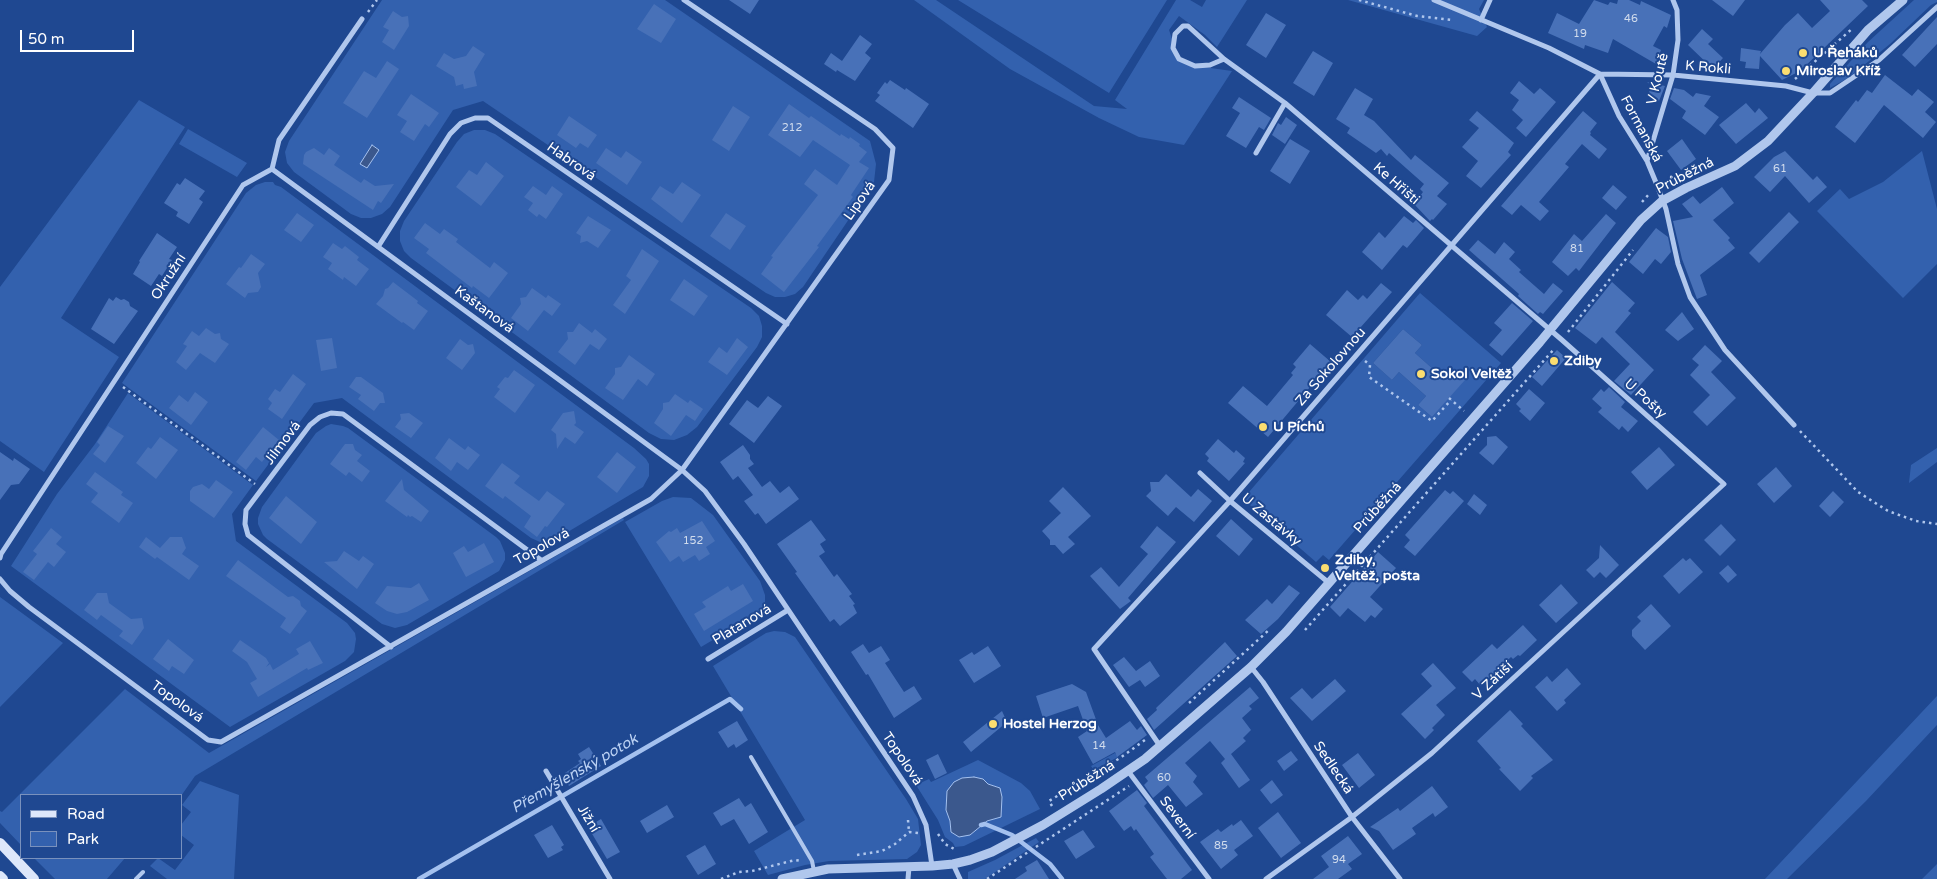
<!DOCTYPE html>
<meta charset="utf-8">
<style>
body{margin:0}
#map{position:relative;width:1937px;height:879px;overflow:hidden;background:#1f4891;font-family:"Varela Round",sans-serif}
canvas{display:block}
.legend{position:absolute;left:20px;top:794px;width:162px;height:65px;box-sizing:border-box;background:#1f4891;border:1px solid #7991bd;margin:0;padding:6px 9px;list-style:none;font-size:15px;color:#fff}
.legend li{display:flex;align-items:center;gap:10px;height:25px}
.legend b{width:25px;border:1px solid #7991bd}
.scale{position:absolute;left:20px;top:30px;width:114px;height:22px;box-sizing:border-box;border:2px solid #fff;border-top:0;padding-left:6px;font-size:15px;line-height:18px;white-space:nowrap;color:#fff;-webkit-text-stroke:4px #1f4891;paint-order:stroke}
</style>
<div id="map">
<canvas width="1937" height="879"></canvas>
<ul class="legend">
<li><b style="height:6px;background:#dde7fa"></b>Road</li>
<li><b style="height:14px;background:#3361ae"></b>Park</li>
</ul>
<div class="scale">50 m</div>
</div>
<script>
const g = document.querySelector('canvas').getContext('2d');
g.lineJoin = 'round';
function paint(path, color) {
  g.fillStyle = color;
  g.fill(path, 'evenodd');
}
function poly(rows) {
  const path = new Path2D();
  for (const r of rows) {
    path.moveTo(r[0], r[1]);
    for (let i = 2; i < r.length; i += 2) path.lineTo(r[i], r[i + 1]);
  }
  return path;
}
function stroke(path, color, width, dash) {
  g.strokeStyle = color;
  g.lineWidth = width;
  g.lineCap = dash ? 'butt' : 'round';
  g.setLineDash(dash || []);
  g.stroke(path);
}
function drawText(font, color, halo, rows, align = 'center') {
  g.font = font + ' "Varela Round",sans-serif';
  g.lineWidth = 4;
  g.setLineDash([]);
  g.textBaseline = 'middle';
  g.strokeStyle = halo;
  g.fillStyle = color;
  for (const [text, x, y, turn = 0] of rows) {
    g.save();
    g.translate(x, y);
    g.rotate((+turn || 0) * Math.PI / 180);
    g.textAlign = isNaN(turn) ? turn : align;
    if (halo) g.strokeText(text, 0, 0);
    g.fillText(text, 0, 0);
    g.restore();
  }
}
const green = poly([
 [382,0,665,0,870,141,876,164,874,182,803,287,795,294,785,297,775,297,766,293,483,101,453,110,390,207,382,214,371,218,361,218,351,214,294,172,287,163,285,152,289,141],
 [914,0,936,0,1094,106,1127,109,1115,100,1176,0,1190,0,1202,7,1206,0,1247,0,1217,47,1205,35,1179,16,1169,30,1178,56,1189,65,1232,71,1184,145,1139,137,1099,118,1010,69],
 [958,0,1167,0,1109,93],
 [1348,0,1484,0,1479,9,1487,27,1477,36],
 [1914,0,1937,0,1937,2,1931,5,1890,44,1848,78,1830,88,1830,84,1868,42],
 [139,100,185,127,61,318,119,357,44,472,0,441,0,287],
 [188,129,247,163,237,177,179,144],
 [474,130,485,130,495,134,751,308,759,316,762,326,762,337,757,347,697,427,687,435,674,440,661,439,649,433,411,258,404,251,400,241,400,231,404,221,457,142,464,134],
 [1922,151,1937,209,1937,264,1903,298,1817,211,1840,189,1849,199,1883,182],
 [265,182,273,182,275,185,281,187,634,448,646,459,649,464,649,476,643,487,556,539,540,542,531,538,342,398,314,403,256,481,122,383,246,193,256,185],
 [1420,293,1501,363,1329,560,1323,555,1316,562,1243,499],
 [1403,329,1422,345,1415,353,1442,377,1451,368,1464,380,1432,417,1418,405,1426,396,1399,372,1392,380,1373,363],
 [128,393,253,485,232,514,236,541,347,623,355,633,356,639,354,652,345,661,230,727,11,566,57,494,95,444],
 [331,424,343,426,348,428,496,537,500,541,505,553,505,560,499,571,407,625,395,628,382,624,267,539,263,535,258,524,258,518,262,507,316,433,326,426],
 [1937,448,1937,462,1909,483,1911,465],
 [673,497,691,498,713,515,760,581,765,595,765,609,701,647,625,522,662,501],
 [623,518,624,520,195,776,181,796,21,795,21,845,0,823,0,811,2,812,125,689,209,753],
 [0,597,63,643,0,707],
 [774,631,785,632,795,637,906,799,918,819,921,845,917,852,907,859,829,861,805,865,768,875,754,851,805,820,713,666,766,633],
 [1937,696,1937,725,1866,801,1787,879,1765,879],
 [1115,753,1118,757,1094,770,1091,766],
 [978,760,1021,783,1030,791,1040,809,964,846,955,847,953,843,945,837,938,820,916,785,929,779,931,782],
 [983,779,988,784,1000,788,1001,817,987,821,970,835,951,832,950,821],
 [200,781,239,795,234,879,167,879,150,866,158,858,175,870,194,845,181,835,181,825,191,812,182,805],
 [1036,838,1039,842,985,879,968,879,968,872,995,860],
 [34,858,125,858,107,879,55,879],
 [1937,864,1937,879,1922,879]
]);
const water = poly([
 [372,145,379,150,367,168,360,164,372,145],
 [974,777,983,779,988,784,1000,788,1002,797,1001,817,987,821,970,835,959,837,951,832,950,821,946,810,947,791,954,782,962,778,974,777]
]);
const stream = poly([
 [981,825,985,824,1012,835,1050,864,1062,879],
 [419,879,730,699,741,709]
]);
const building = poly([
 [729,0,759,0,750,14],
 [1594,0,1608,5,1610,2,1617,4,1618,0,1629,0,1640,5,1641,1,1671,15,1667,28,1664,26,1653,46,1661,50,1656,64,1613,39,1608,53,1585,45,1584,49,1548,33,1557,13,1579,24],
 [1712,0,1745,0,1733,16],
 [1820,0,1862,0,1868,6,1800,71,1782,80,1760,56,1759,69,1745,68,1746,62,1740,61,1741,48,1761,51,1760,54,1785,25,1798,13,1812,28,1830,11],
 [654,4,676,19,661,43,637,29],
 [393,11,402,17,408,16,409,26,394,50,382,42,389,30,383,27],
 [1266,13,1286,25,1266,58,1246,45],
 [1937,17,1937,44,1915,67,1902,55],
 [1702,29,1713,39,1708,44,1723,58,1713,69,1688,45],
 [860,35,872,44,865,53,871,58,855,81,837,70,836,72,824,64,831,53,842,61],
 [473,46,485,54,474,72,477,86,464,89,463,84,456,86,454,77,436,66,444,53,454,59,466,56],
 [1313,51,1333,63,1314,96,1293,83],
 [387,61,399,69,367,118,343,103,364,71,376,78],
 [1885,75,1912,96,1918,89,1934,102,1925,112,1936,122,1923,138,1884,105,1855,143,1835,127,1856,100,1858,102,1867,90,1872,93],
 [890,80,905,90,906,88,929,104,913,128,875,101,880,95,877,93,885,82,887,84],
 [1519,81,1534,94,1540,88,1556,102,1526,137,1516,128,1523,120,1512,110,1519,100,1510,93],
 [1647,82,1665,86,1659,101,1649,93,1651,85],
 [1355,88,1373,99,1364,115,1374,121,1411,160,1415,155,1449,183,1437,196,1447,204,1433,220,1432,219,1430,221,1414,204,1423,192,1420,189,1424,184,1389,153,1387,156,1381,149,1376,153,1347,133,1350,128,1336,119],
 [1674,88,1684,90,1693,97,1696,93,1711,96,1704,106,1719,117,1705,135,1682,118,1686,111,1670,99],
 [411,94,439,113,429,127,425,124,414,141,400,132,407,121,397,115],
 [1239,97,1271,118,1264,130,1259,127,1246,148,1226,136,1240,113,1232,108],
 [1746,103,1755,113,1759,108,1768,118,1736,144,1719,125],
 [789,104,809,118,811,116,840,136,841,134,849,139,850,137,860,144,859,146,867,152,859,162,869,168,851,195,853,197,817,246,819,247,784,292,761,274,773,257,771,256,818,195,804,184,815,169,837,185,850,165,813,140,800,157,768,135],
 [733,106,750,117,729,151,712,140],
 [1477,111,1514,143,1508,152,1511,155,1481,188,1466,176,1478,161,1462,147,1479,128,1469,120],
 [1583,111,1597,123,1590,132,1591,133,1590,135,1607,149,1599,159,1582,144,1565,164,1569,167,1539,202,1549,211,1540,221,1521,205,1512,215,1501,206],
 [569,116,597,135,588,148,580,143,576,148,557,135],
 [1286,117,1297,125,1285,144,1272,135,1278,123,1281,125],
 [1290,139,1310,151,1290,184,1270,171],
 [1682,139,1696,159,1681,170,1667,151],
 [314,148,324,155,329,148,340,156,334,165,361,183,364,179,375,186,394,184,381,203,378,201,373,210,303,164,304,155,306,152],
 [606,148,621,158,626,151,642,162,627,185,596,163],
 [1785,151,1813,180,1817,176,1827,187,1809,203,1785,176,1770,192,1754,177,1774,157],
 [486,162,504,176,481,206,456,187,469,170,477,175],
 [185,178,205,191,199,199,203,202,189,224,176,216,178,212,164,203,177,183,180,185],
 [682,182,701,195,682,223,651,199,660,186,673,194],
 [1613,185,1627,197,1616,210,1602,198],
 [533,186,546,195,552,186,563,194,546,219,539,214,537,217,528,210,533,203,524,197],
 [1722,187,1734,203,1713,220,1730,238,1728,240,1735,248,1700,275,1707,295,1697,299,1682,259,1673,221,1693,217,1682,204,1693,196,1700,204],
 [1789,212,1799,222,1759,263,1749,253],
 [297,213,314,225,301,242,284,230],
 [726,213,746,226,730,250,710,236],
 [1606,214,1616,223,1579,271,1576,268,1568,276,1552,262,1574,234,1582,241],
 [588,216,611,230,598,248,587,241,580,243,581,236,576,233],
 [1404,216,1413,223,1416,220,1424,228,1407,248,1403,245,1382,270,1362,252,1379,232,1385,238],
 [425,223,440,234,444,229,458,239,456,242,490,268,494,262,508,273,489,298,473,286,472,288,426,253,429,249,414,238],
 [1656,228,1668,237,1671,252,1661,264,1655,259,1643,274,1629,262],
 [157,233,177,247,169,259,172,260,162,276,159,274,151,286,133,274,140,262,139,261],
 [1478,240,1495,254,1504,242,1515,252,1509,259,1521,270,1519,272,1544,294,1553,283,1563,291,1543,314,1540,312,1538,314,1518,296,1519,294,1469,250],
 [333,243,342,249,345,246,359,257,357,260,369,269,356,286,344,277,343,280,328,269,332,263,323,257],
 [642,249,659,261,625,314,613,305,631,280,626,276],
 [251,254,265,264,258,273,261,287,258,292,248,293,245,298,226,284,239,267,241,268],
 [684,279,708,296,694,316,670,300],
 [393,282,418,301,417,303,428,311,414,330,403,322,402,323,376,304,383,296,385,289,388,288],
 [1612,282,1635,303,1628,311,1631,313,1615,332,1654,370,1631,395,1614,381,1630,364,1602,337,1596,344,1575,328],
 [1381,283,1392,292,1352,337,1326,315,1347,290,1358,300,1363,295,1367,299],
 [532,288,546,298,548,295,561,304,552,316,544,310,528,331,511,318,521,304,520,298,526,297],
 [116,297,121,300,124,299,129,302,130,306,138,311,114,344,91,329,109,298,113,301],
 [1512,303,1533,321,1502,356,1489,345,1502,330,1494,323],
 [1682,312,1694,329,1678,341,1665,330],
 [579,323,592,333,595,329,607,339,599,350,590,344,575,365,558,352,568,339,567,332,573,332],
 [206,328,215,334,220,333,221,339,229,344,215,363,200,353,186,370,176,362,187,346,183,344,192,331,199,336],
 [1403,329,1422,345,1415,353,1442,377,1451,368,1465,380,1432,417,1418,405,1426,396,1399,372,1392,380,1373,363],
 [332,338,337,368,321,371,316,340],
 [737,338,748,347,727,375,708,362,719,347,727,353],
 [460,339,468,345,473,344,475,353,462,370,446,358],
 [1310,344,1331,362,1268,437,1228,403,1243,386,1267,406,1293,375,1291,373,1296,367,1293,364],
 [1705,345,1722,361,1711,372,1736,398,1707,426,1693,412,1710,395,1690,375,1699,365,1692,359],
 [1557,350,1566,358,1542,386,1532,377],
 [629,355,655,374,647,386,638,379,623,400,605,388,615,374,615,368,621,367],
 [514,370,535,385,515,413,494,397,500,389,497,387,505,377,508,378],
 [293,374,306,384,282,419,268,409,272,403,268,399,275,389,280,392],
 [356,377,361,377,383,393,385,403,380,403,374,411,358,399,361,395,349,387],
 [1609,387,1625,402,1621,407,1638,421,1628,432,1622,426,1619,430,1598,412,1602,408,1592,399,1601,389,1604,392],
 [1529,389,1545,403,1530,421,1519,411,1521,409,1516,404],
 [195,392,208,402,191,425,169,408,179,395,188,402],
 [675,394,688,403,690,400,703,409,695,421,686,415,671,436,654,423,663,409,663,403,669,402],
 [768,396,782,406,754,443,729,424,747,400,758,408],
 [574,411,576,423,574,425,584,432,575,444,565,437,557,449,556,434,551,430,563,413],
 [409,413,423,423,411,438,395,427,401,419,400,414],
 [108,426,124,436,105,463,93,454,100,445,97,442],
 [263,427,279,440,262,462,256,457,246,470,236,462],
 [1496,436,1508,447,1493,465,1479,453,1487,445,1487,437],
 [160,437,178,450,156,479,136,463,148,447,151,449],
 [449,438,465,450,468,446,480,455,468,470,457,462,451,471,435,458],
 [1218,439,1234,453,1236,450,1245,458,1243,462,1245,463,1229,481,1207,461,1209,458,1205,454],
 [345,444,353,444,355,450,362,455,357,461,370,471,362,482,349,472,346,476,330,464],
 [743,445,750,455,750,459,754,464,748,468,762,487,770,481,780,493,789,486,799,499,766,524,758,513,755,515,744,501,753,495,738,476,733,480,720,462],
 [1659,447,1675,465,1647,490,1631,472],
 [0,452,13,461,14,458,30,469,19,484,11,485,0,500],
 [617,452,636,467,617,493,597,477],
 [502,463,520,476,514,483,539,501,547,491,565,504,547,527,545,526,537,537,524,527,531,516,505,496,503,499,485,486],
 [1776,467,1792,486,1774,503,1757,484],
 [95,472,123,492,121,495,133,503,119,523,91,502,98,493,86,484],
 [1166,474,1191,497,1198,489,1212,501,1194,522,1176,507,1168,516,1146,496,1151,491,1150,482,1159,482],
 [402,479,404,490,429,511,421,522,412,516,410,517,408,515,407,517,385,501],
 [216,480,233,492,214,518,190,501,190,491,193,487,202,484,209,489],
 [1063,487,1091,516,1068,537,1075,544,1063,554,1055,545,1050,545,1050,540,1042,531,1061,513,1049,501],
 [1445,490,1450,494,1453,491,1464,501,1415,556,1404,547,1410,540,1405,535],
 [1833,491,1844,502,1830,517,1819,506],
 [1474,494,1487,505,1480,515,1467,504],
 [286,496,317,522,301,544,269,518],
 [1231,519,1253,539,1239,556,1216,536],
 [811,520,826,540,820,544,825,552,819,556,834,577,837,574,852,594,849,596,855,604,853,605,857,613,840,626,834,619,830,622,795,573,797,572,777,544],
 [702,521,715,541,706,547,710,554,699,561,695,555,683,562,679,556,670,562,656,542,669,531,671,532,677,528,680,533],
 [1721,524,1736,540,1720,556,1704,540],
 [1157,526,1176,542,1128,598,1131,601,1120,609,1090,576,1101,567,1119,587,1148,554,1140,547],
 [51,528,62,537,56,544,66,552,54,567,48,562,34,580,23,572,37,554,33,551],
 [146,537,160,548,170,537,182,537,186,548,182,554,199,566,189,580,157,557,155,559,139,547],
 [484,543,494,562,466,577,453,553,464,546,468,552],
 [1600,545,1619,565,1606,578,1600,572,1594,578,1586,570,1599,558],
 [344,551,359,561,363,556,374,564,357,589,324,562,337,561],
 [1378,552,1396,568,1370,597,1383,609,1375,618,1371,615,1365,622,1348,608,1340,617,1330,607],
 [1683,558,1686,561,1690,558,1703,572,1679,594,1663,576],
 [238,560,288,597,293,596,300,601,301,606,307,611,290,634,280,627,286,618,226,576],
 [1728,565,1737,575,1728,583,1719,573],
 [419,583,429,600,407,612,397,614,387,611,375,603,387,586,411,588],
 [743,584,753,601,704,631,694,614,706,607,702,602,728,586,731,591],
 [1561,584,1578,603,1556,623,1539,605],
 [1289,585,1300,593,1278,619,1261,634,1245,620,1267,599,1272,604],
 [97,593,107,593,109,603,131,619,142,618,144,628,132,645,119,636,123,631,101,615,97,620,84,610],
 [1651,604,1671,626,1645,650,1632,636,1632,630,1641,621,1637,617],
 [1523,625,1537,640,1520,656,1518,655,1513,659,1511,657,1481,686,1475,679,1472,682,1462,672,1492,644,1497,649],
 [168,639,194,660,184,674,172,666,169,671,153,659],
 [240,640,266,658,269,663,266,667,270,664,273,670,299,654,296,649,310,641,323,663,308,670,307,668,258,697,250,683,257,679,247,662,232,651],
 [1225,642,1237,656,1154,730,1147,719,1157,710,1156,708],
 [863,644,869,653,881,646,890,660,885,663,904,692,914,686,922,699,894,718,868,674,866,675,851,652],
 [988,646,1001,666,974,683,959,660,972,652,974,655],
 [1124,657,1136,671,1150,661,1160,676,1145,687,1140,680,1129,687,1113,665],
 [1433,663,1456,688,1436,705,1445,715,1432,728,1434,730,1425,739,1401,714,1432,686,1421,674],
 [1567,668,1581,684,1564,700,1566,703,1557,711,1535,687,1547,676,1552,682],
 [1335,679,1346,691,1312,721,1290,698,1302,688,1312,699],
 [1072,684,1086,692,1098,725,1106,738,1130,721,1137,730,1141,726,1147,735,1117,757,1115,752,1093,764,1078,737,1087,731,1078,706,1043,718,1036,696],
 [1250,687,1259,698,1249,706,1252,709,1242,718,1251,730,1243,738,1246,741,1231,754,1250,780,1239,788,1221,763,1225,759,1210,741,1185,763,1197,776,1193,782,1203,794,1186,807,1168,785,1153,798,1144,785,1148,781,1145,777],
 [1510,710,1523,724,1521,726,1553,760,1531,776,1533,778,1520,791,1499,769,1501,768,1477,741],
 [1002,711,1007,722,971,752,963,742],
 [737,721,748,740,736,748,734,744,728,748,718,732],
 [589,747,601,766,569,786,564,778,565,773,580,763,578,761,581,759,578,754],
 [1291,751,1298,760,1284,771,1277,761],
 [1358,753,1375,775,1359,788,1342,765],
 [938,754,947,773,935,779,926,760],
 [1272,780,1283,795,1271,804,1260,790],
 [1432,786,1448,807,1435,817,1433,813,1412,828,1416,834,1393,850,1379,831,1370,827,1398,808,1400,811],
 [1137,790,1147,803,1144,806,1192,870,1181,879,1167,879,1150,857,1154,854,1136,829,1134,831,1131,826,1124,831,1109,811],
 [739,798,745,807,751,803,768,832,749,844,734,819,721,826,713,813],
 [667,805,674,817,647,833,640,821],
 [1278,812,1301,843,1281,858,1258,828],
 [601,819,620,852,607,859,588,827],
 [1241,820,1253,836,1234,850,1238,855,1221,869,1200,842,1218,829,1221,832,1232,824,1233,826],
 [552,825,564,845,561,847,563,850,548,858,534,835],
 [1083,830,1095,847,1076,859,1064,841],
 [1348,836,1362,854,1348,864,1352,869,1338,879,1313,879,1329,867,1321,856],
 [705,845,716,864,698,875,686,856],
 [1037,860,1049,879,1015,879,1027,871,1025,867]
]);
const path = poly([
 [1359,0,1417,16,1453,20],
 [368,12,377,0],
 [1795,79,1853,28],
 [1642,202,1650,193],
 [1568,332,1633,250],
 [1365,361,1370,365,1369,377,1432,421,1451,400],
 [123,387,255,484],
 [1449,398,1464,411],
 [1800,431,1858,492,1888,511,1916,521,1937,524],
 [1305,630,1555,348],
 [1189,703,1270,629],
 [1052,806,1049,801,1120,758,1145,740],
 [908,820,909,832],
 [938,834,945,844,956,850],
 [857,855,882,851,895,844,909,832,919,833],
 [721,879,739,872,752,871,795,860,802,861],
 [987,879,1129,786]
]);
const service = poly([
 [751,757,812,861,814,871],
 [136,879,143,872]
]);
const minor = poly([
 [1434,0,1549,48,1600,74,1619,116,1647,161,1657,185,1666,209,1678,264,1690,297,1725,350,1794,425],
 [1481,20,1490,0],
 [1224,59,1210,65,1195,66,1179,59,1173,48,1175,34,1183,26,1188,26,1224,59,1285,103,1562,340,1724,484,1432,753,1352,817,1266,879],
 [1256,153,1285,103],
 [1647,161,1673,75,1678,40,1677,10,1673,0],
 [272,169,682,470,889,180,893,148,875,129,684,0],
 [378,247,450,134,461,123,475,118,488,118,787,324],
 [1200,473,1230,501,1329,583],
 [0,558,1,554,243,185,272,169,279,140,362,19],
 [0,579,10,591,29,607,208,740,221,742,651,499,682,470,705,491,744,544,913,796,926,825,932,866],
 [391,647,248,535,245,524,246,510,310,425,320,417,331,413,343,414,541,560],
 [708,659,788,610],
 [1251,667,1263,682,1352,817,1400,879],
 [1160,746,1094,649,1230,501,1600,74,1673,75,1786,86,1813,93,1830,93,1879,60,1937,7],
 [546,771,610,879],
 [1128,771,1209,879],
 [953,864,960,879],
 [908,879,909,867]
]);
const tertiary = poly([
 [782,879,828,869,932,866,953,864,970,860,992,852,1043,825,1101,789,1145,759,1251,667,1286,632,1540,342,1641,220,1662,201,1686,188,1735,166,1768,141,1813,93,1868,30,1903,0]
]);
const secondary = poly([
 [0,843,34,879],
 [0,876,3,879]
]);
const markers = [
 [1803,53,5,"#fbdd70"],
 [1786,71,5,"#fbdd70"],
 [1554,361,5,"#fbdd70"],
 [1421,374,5,"#fbdd70"],
 [1263,427,5,"#fbdd70"],
 [1325,568,5,"#fbdd70"],
 [993,724,5,"#fbdd70"]
];
const numberNames = [
 ["46",1631,19],
 ["19",1580,34],
 ["212",792,128],
 ["61",1780,169],
 ["81",1577,249],
 ["152",693,541],
 ["14",1099,746],
 ["60",1164,778],
 ["85",1221,846],
 ["94",1339,860]
];
const poiNames = [
 ["U Řeháků",1813,53],
 ["Miroslav Kříž",1796,71],
 ["Zdiby",1564,361],
 ["Sokol Veltěž",1431,374],
 ["U Píchů",1273,427],
 ["Zdiby,",1335,560],
 ["Veltěž, pošta",1335,576],
 ["Hostel Herzog",1003,724]
];
const streetNames = [
 ["K Rokli",1708,68,5],
 ["V Koutě",1658,79,-76],
 ["Formanská",1641,129,62],
 ["Habrová",571,162,35],
 ["Průběžná",1685,176,-27],
 ["Ke Hřišti",1396,184,41],
 ["Lipová",860,201,-55],
 ["Okružní",169,277,-57],
 ["Kaštanová",484,310,36],
 ["Za Sokolovnou",1331,367,-49],
 ["U Pošty",1645,399,42],
 ["Jilmová",283,443,-53],
 ["Průběžná",1378,508,-48],
 ["U Zastávky",1271,520,40],
 ["Topolová",542,547,-29],
 ["Platanová",742,625,-31],
 ["V Zátiší",1493,681,-43],
 ["Topolová",177,702,36],
 ["Topolová",902,759,56],
 ["Sedlecká",1333,768,56],
 ["Průběžná",1087,781,-32],
 ["Severní",1177,818,53],
 ["Jižní",588,819,59]
];
const waterNames = [
 ["Přemyšlenský potok",575,774,-30]
];
paint(green, '#3361ae');
paint(water, '#3b588d');
stroke(water, '#a4c1ef', 1);
stroke(stream, '#a4c1ef', 4.5);
paint(building, '#4871b8');
stroke(path, '#b0c7ed', 2.5, [2.5, 4]);
stroke(service, '#b0c7ed', 4);
stroke(minor, '#b0c7ed', 5);
stroke(tertiary, '#b0c7ed', 9);
stroke(secondary, '#dde7fa', 10);
for (const [x, y, r, color] of markers) {
  const dot = new Path2D();
  dot.arc(x, y, r, 0, 2 * Math.PI);
  g.fillStyle = color;
  g.fill(dot);
  stroke(dot, '#1f4891', 2);
}
drawText('11px', '#d1dced', null, numberNames);
drawText('bold 14px', '#fff', '#1f4891', poiNames, 'left');
drawText('14px', '#fff', '#1f4891', streetNames);
drawText('italic 15px', '#bcd2f4', '#1f4891', waterNames);
</script>
